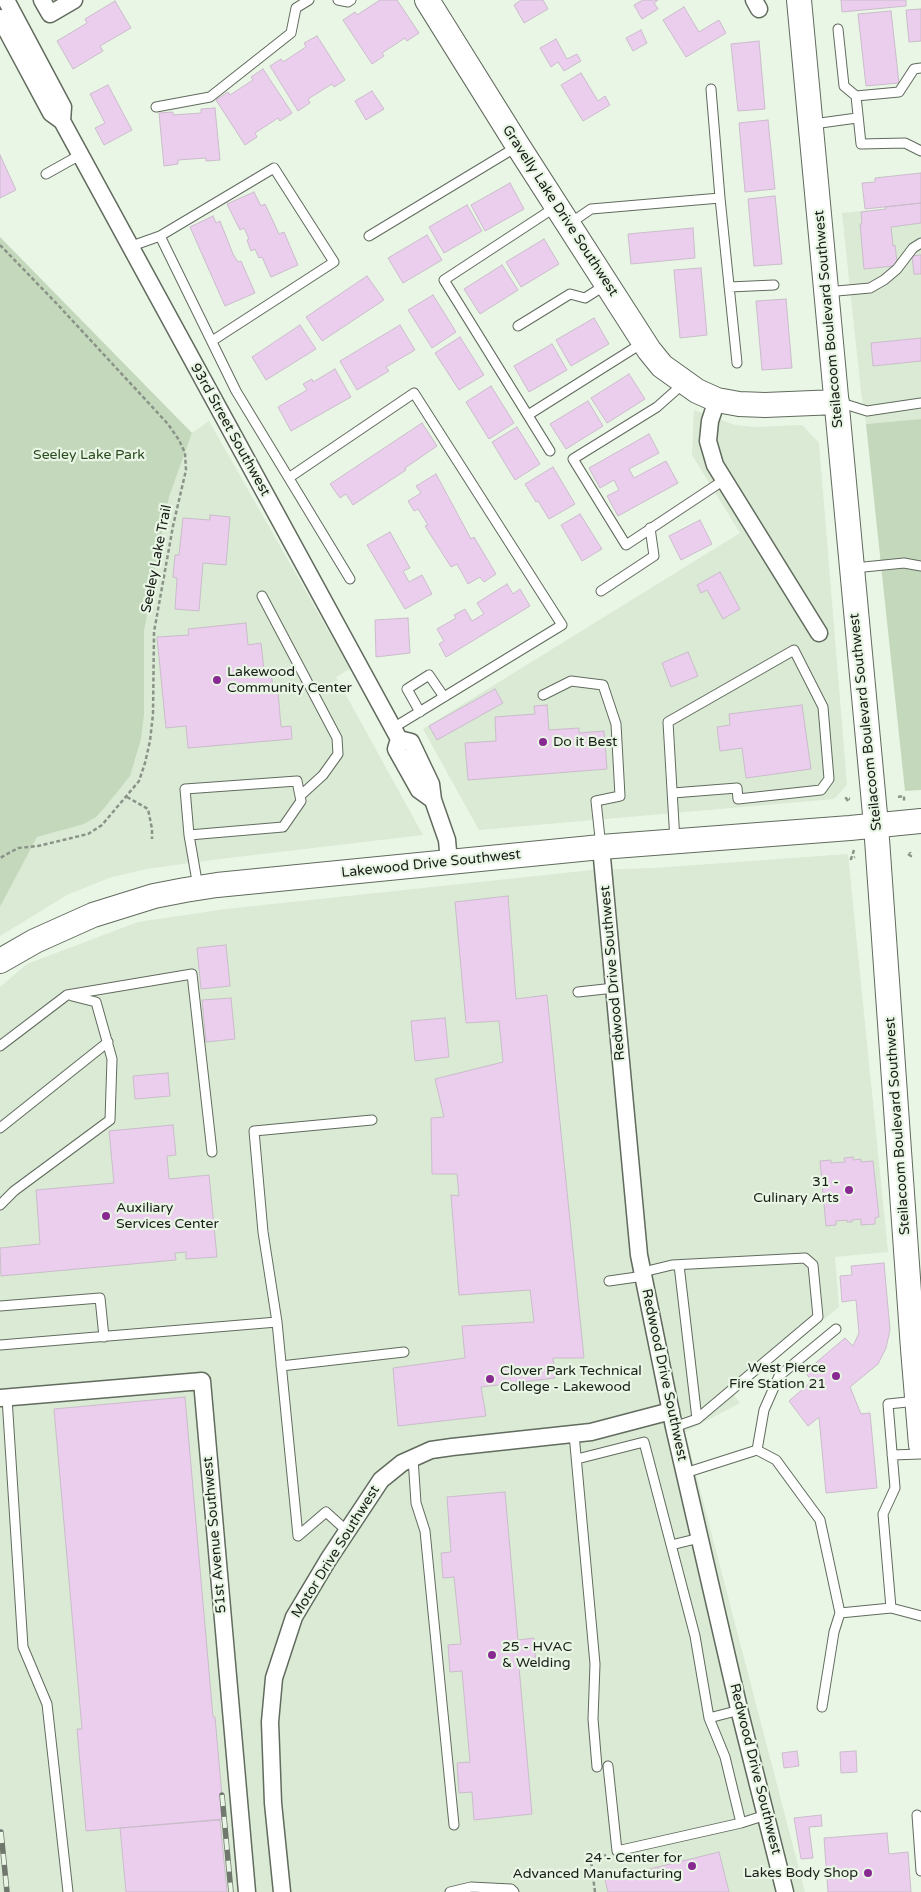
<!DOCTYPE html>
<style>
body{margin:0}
canvas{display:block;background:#e9f5e5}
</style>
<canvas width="921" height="1892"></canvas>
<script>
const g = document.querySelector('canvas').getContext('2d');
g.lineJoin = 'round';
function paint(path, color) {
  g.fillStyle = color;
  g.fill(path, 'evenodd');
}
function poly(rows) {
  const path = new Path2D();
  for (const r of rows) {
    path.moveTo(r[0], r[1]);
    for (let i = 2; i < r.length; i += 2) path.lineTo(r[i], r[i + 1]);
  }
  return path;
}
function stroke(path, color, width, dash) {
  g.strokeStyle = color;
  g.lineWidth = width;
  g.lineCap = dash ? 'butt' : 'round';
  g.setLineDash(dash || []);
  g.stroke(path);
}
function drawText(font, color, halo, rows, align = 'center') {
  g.font = font + ' "Varela Round",sans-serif';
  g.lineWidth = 4.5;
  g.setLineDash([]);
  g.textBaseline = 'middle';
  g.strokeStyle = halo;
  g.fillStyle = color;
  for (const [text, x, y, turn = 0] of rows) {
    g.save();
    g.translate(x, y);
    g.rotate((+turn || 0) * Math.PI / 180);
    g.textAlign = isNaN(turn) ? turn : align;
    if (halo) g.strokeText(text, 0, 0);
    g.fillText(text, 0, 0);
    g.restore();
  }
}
const built = poly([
 [921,205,921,419,866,424,861,392,842,213],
 [694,410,735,425,754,427,802,425,819,443,847,785,834,799,479,830,423,729,740,533,692,455],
 [209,421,350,669,336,677,423,835,220,859,146,869,109,878,67,895,0,936,0,907,65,783,192,433],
 [848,854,888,1252,835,1257,839,1307,733,1394,740,1403,685,1432,805,1892,0,1892,0,987,27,964,138,922,226,909,592,870,654,868]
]);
const green = poly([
 [0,237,192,433,169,497,158,554,144,631,144,714,141,739,130,776,105,807,96,817,84,824,37,837,0,907],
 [921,419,921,790,905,791,866,424]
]);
const building = poly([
 [380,0,397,0,419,33,407,41,405,38,382,53,384,56,372,64,343,20,355,12,357,15,380,0],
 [521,0,543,0,548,9,524,23,514,5,521,0],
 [643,0,658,0,654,3,658,9,642,19,634,5,643,0],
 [841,0,906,0,906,6,842,12,841,0],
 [115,1,131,28,100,46,103,51,73,69,57,41,87,23,85,19,115,1],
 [684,7,699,32,719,20,726,33,686,57,663,20,684,7],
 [921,9,921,41,909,42,906,10,921,9],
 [891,11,899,83,866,86,858,14,891,11],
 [641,30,647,43,633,51,626,38,641,30],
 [317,36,345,80,334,87,332,84,308,99,310,103,298,111,270,66,281,59,283,62,306,47,304,43,317,36],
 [556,39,567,59,577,54,581,61,564,71,558,62,551,67,540,48,556,39],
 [759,41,765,109,738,111,731,44,759,41],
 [263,69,292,113,280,121,278,118,255,133,257,137,245,145,216,100,228,92,230,95,253,80,251,77,263,69],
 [581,73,598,101,605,96,610,105,583,121,561,85,581,73],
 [108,85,132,130,104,145,95,128,105,123,90,94,108,85],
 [372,91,384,109,366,120,355,101,372,91],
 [215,108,220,160,206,161,206,158,178,160,178,164,164,166,159,113,173,112,173,115,201,113,201,109,215,108],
 [768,120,775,189,745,192,739,123,768,120],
 [0,155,16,190,0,198,0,155],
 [921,173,921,203,865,209,862,183,875,182,875,178,921,173],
 [510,183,524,209,485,231,471,205,510,183],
 [254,192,261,206,265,204,279,234,284,232,298,265,271,277,262,257,259,258,255,249,251,251,247,240,249,239,244,228,240,230,227,204,254,192],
 [775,196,782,264,754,266,748,199,775,196],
 [921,203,921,223,891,227,893,246,895,245,897,262,894,266,864,269,860,224,862,224,861,212,886,209,885,207,921,203],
 [467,205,482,231,444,253,429,227,467,205],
 [213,216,216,223,220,221,233,254,238,262,241,261,255,293,225,306,190,227,213,216],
 [693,228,695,258,631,264,628,234,693,228],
 [427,235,442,260,403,283,388,258,427,235],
 [544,239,559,264,521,287,506,262,544,239],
 [921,255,921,274,914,274,912,256,921,255],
 [502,265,518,290,480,314,464,289,502,265],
 [701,268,707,335,680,338,674,270,701,268],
 [367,276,384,300,322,341,306,317,367,276],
 [433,295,456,332,432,348,408,310,433,295],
 [786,299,792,368,762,370,756,301,786,299],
 [594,318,609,344,571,366,556,340,594,318],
 [300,325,316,349,266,380,252,357,300,325],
 [400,325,415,350,386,367,389,371,357,390,340,361,400,325],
 [460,337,484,375,459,390,435,353,460,337],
 [921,338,921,361,873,366,871,343,921,338],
 [552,344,567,370,529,392,514,366,552,344],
 [335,369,351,397,291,431,278,407,307,390,303,384,312,379,313,382,335,369],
 [629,374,645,399,607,423,591,398,629,374],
 [491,386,514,423,489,439,466,402,491,386],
 [588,401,603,426,566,449,550,424,588,401],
 [422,423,437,446,405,468,406,470,353,505,346,494,340,498,330,484,422,423],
 [517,427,540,464,515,480,492,442,517,427],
 [649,434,659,453,629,469,634,478,666,461,678,483,618,516,607,496,619,490,614,480,600,488,589,468,649,434],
 [553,467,575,504,549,519,538,501,536,502,525,484,553,467],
 [436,474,471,539,474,537,496,574,484,582,480,577,468,584,457,564,451,567,425,526,428,525,418,509,414,511,408,501,421,493,416,486,436,474],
 [580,514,602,549,582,561,561,525,580,514],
 [210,515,230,517,226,565,203,563,199,611,175,609,177,578,173,577,175,555,179,555,183,518,210,520,210,515],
 [700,520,712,544,681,560,669,536,700,520],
 [390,532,410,568,403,571,409,582,422,575,432,594,405,609,367,545,390,532],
 [720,572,740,609,723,619,707,590,701,593,697,585,720,572],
 [507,584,513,594,520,589,530,606,446,657,439,644,444,641,437,629,456,618,454,615,465,609,472,621,484,614,477,603,507,584],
 [408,618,410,653,376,657,375,620,408,618],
 [246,623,248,645,261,643,264,670,271,669,273,691,278,691,281,727,291,726,292,739,188,748,186,726,166,728,157,637,189,635,188,629,246,623],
 [688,652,698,676,671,687,662,663,688,652],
 [495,689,503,703,437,740,429,726,495,689],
 [547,705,549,730,579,728,579,733,604,731,607,769,468,780,465,743,496,741,495,717,535,714,534,706,547,705],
 [802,705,811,769,746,778,742,748,720,751,717,727,730,725,729,714,802,705],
 [508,896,516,999,547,995,584,1358,553,1358,555,1378,481,1387,486,1416,398,1426,393,1368,465,1358,462,1326,534,1322,530,1290,459,1295,451,1195,459,1196,457,1174,432,1174,431,1118,444,1117,435,1079,503,1062,499,1021,466,1023,455,902,508,896],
 [226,945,230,986,201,989,197,948,226,945],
 [231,998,235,1039,206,1042,202,1000,231,998],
 [445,1018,449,1057,415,1061,411,1021,445,1018],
 [168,1073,170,1096,135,1099,133,1076,168,1073],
 [173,1125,176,1155,167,1156,169,1179,209,1175,217,1257,186,1259,186,1252,175,1253,176,1260,1,1276,0,1248,40,1244,36,1190,114,1183,109,1131,173,1125],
 [853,1157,853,1160,861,1159,861,1162,873,1161,879,1217,875,1218,875,1224,861,1225,861,1219,852,1220,852,1222,847,1222,847,1220,836,1221,836,1225,826,1226,820,1161,831,1160,831,1163,845,1162,844,1158,853,1157],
 [884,1263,890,1330,886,1348,878,1364,850,1387,861,1414,870,1413,877,1488,826,1493,819,1417,808,1426,789,1401,812,1381,805,1372,845,1338,853,1346,859,1333,856,1300,842,1302,840,1276,852,1275,851,1266,884,1263],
 [185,1397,213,1717,215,1717,224,1819,86,1831,77,1729,82,1729,54,1409,185,1397],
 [505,1492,518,1640,534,1638,536,1665,519,1667,532,1814,474,1820,472,1792,459,1793,457,1763,470,1762,462,1671,450,1672,448,1645,461,1644,454,1577,443,1578,441,1553,451,1552,447,1497,505,1492],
 [797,1751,799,1766,784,1768,782,1753,797,1751],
 [856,1751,857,1772,841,1773,840,1752,856,1751],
 [821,1815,822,1826,809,1827,813,1858,801,1859,794,1818,821,1815],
 [220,1820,227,1892,126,1892,120,1828,220,1820],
 [887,1833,889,1854,908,1852,911,1892,828,1892,824,1838,887,1833],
 [719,1852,729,1892,608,1892,605,1880,719,1852]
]);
const path = poly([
 [0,245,58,305,168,424,179,440,185,453,186,470,173,526,154,632,153,714,150,741,145,763,139,781,102,825,88,834,38,846,18,848,0,858],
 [127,797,148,809,152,829,152,839],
 [898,797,904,796,904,802],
 [848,801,846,798,850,799],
 [854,850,851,859,855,857],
 [908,854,911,856,910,852],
 [595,1892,591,1861,606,1855]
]);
const lane = poly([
 [338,0,348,2,351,0],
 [838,29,844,86,856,96],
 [921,68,914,69,899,92,856,96,861,144,905,143,921,151],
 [711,89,720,198],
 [156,107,210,97,291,33,296,8,309,0],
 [813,124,857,118],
 [46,174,80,155],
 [569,224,591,209,720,198,737,363],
 [160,236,236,391,350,579],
 [369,236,518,146],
 [129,247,160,236,274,168,334,262,212,341],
 [729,287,774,285],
 [826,292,870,288,884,280,897,269,913,248,921,243],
 [518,326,570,294,585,298,607,284],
 [684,383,657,407,573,459,626,545,724,480],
 [838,402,867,411,921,403],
 [528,415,644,342],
 [550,451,444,280,557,206],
 [290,477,414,393,562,625,393,728],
 [854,568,904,563,921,566],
 [601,591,654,556,650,528],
 [262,596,337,738,338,754,323,775,300,796],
 [543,695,571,681,603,685,616,724,620,796,596,801,601,847],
 [420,712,407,689,429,675,444,697],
 [673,793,737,788,738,799,821,790,829,779,823,707,794,650,668,722,675,841],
 [189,835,283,827,301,801,297,781,185,789,189,835,198,887],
 [578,992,614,988],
 [0,1046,67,995,192,974,212,1152],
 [0,1128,108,1042],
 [0,1205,14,1191,110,1120,112,1059,96,1002,72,996],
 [679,1265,697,1419],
 [643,1272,672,1265,805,1258,813,1265,818,1317,697,1419,674,1427],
 [609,1281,644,1276],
 [0,1306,100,1298,104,1337],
 [277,1322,263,1232,254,1131,372,1120],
 [0,1345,277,1322,298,1536,326,1512,347,1531],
 [281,1366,404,1352],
 [7,1398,23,1647,47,1704,68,1892],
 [574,1434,595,1664,593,1719,597,1767],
 [757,1450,764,1410,779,1376,836,1329],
 [892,1455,921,1454],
 [413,1458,416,1503,425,1531,454,1825],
 [577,1459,644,1442,695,1636,709,1718,725,1757,741,1823],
 [685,1473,757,1450,776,1460,820,1520,840,1613,834,1632,822,1707],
 [671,1545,700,1538],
 [891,1608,883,1514,895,1488,888,1404,917,1401],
 [840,1613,891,1608,921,1616],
 [709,1718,740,1710],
 [608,1766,617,1851,741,1823,766,1815],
 [917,1815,921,1871],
 [450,1892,471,1887,511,1889,514,1892]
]);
const street = poly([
 [6,0,63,107,62,121],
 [42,0,50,14,74,0],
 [754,0,759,9],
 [0,18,51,113,62,121,393,728,399,739,396,749,419,790,433,800],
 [717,400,710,421,708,441,715,465,819,633],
 [399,739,411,742,431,784,433,800,447,840,449,862],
 [601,847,639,1255,674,1427,740,1713,785,1892],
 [0,1398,202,1381,247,1892],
 [282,1892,273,1803,270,1722,274,1678,294,1617,328,1560,381,1480,402,1463,431,1450,452,1447,591,1432,671,1411]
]);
const secondary = poly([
 [427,0,518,146,649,350,662,366,697,391,717,400,739,404,765,405,837,402],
 [799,0,876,825,913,1349,921,1445],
 [0,961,35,941,93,915,154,896,185,890,217,885,601,847,850,828,921,821]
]);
const rail = poly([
 [222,1795,231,1892],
 [1,1832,7,1892]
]);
const markers = [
 [217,680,5,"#882891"],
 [543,742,5,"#882891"],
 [849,1190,5,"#882891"],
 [106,1216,5,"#882891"],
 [836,1376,5,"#882891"],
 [490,1379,5,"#882891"],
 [492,1655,5,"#882891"],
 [692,1866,5,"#882891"],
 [868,1873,5,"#882891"]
];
const streetNames = [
 ["Gravelly Lake Drive Southwest",560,211,57],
 ["Steilacoom Boulevard Southwest",829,319,-95],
 ["93rd Street Southwest",230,430,61],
 ["Seeley Lake Trail",157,559,-79],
 ["Steilacoom Boulevard Southwest",866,722,-96],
 ["Lakewood Drive Southwest",431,864,-6],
 ["Redwood Drive Southwest",613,973,-95],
 ["Steilacoom Boulevard Southwest",898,1126,-94],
 ["Redwood Drive Southwest",664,1375,78],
 ["51st Avenue Southwest",215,1535,-95],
 ["Motor Drive Southwest",336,1552,-58],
 ["Redwood Drive Southwest",755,1769,76]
];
const parkNames = [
 ["Seeley Lake Park",89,455]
];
const poiNames = [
 ["Lakewood",227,672],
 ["Community Center",227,688],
 ["Do it Best",553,742],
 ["31 -",839,1182,"right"],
 ["Culinary Arts",839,1198,"right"],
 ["Auxiliary",116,1208],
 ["Services Center",116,1224],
 ["West Pierce",826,1368,"right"],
 ["Fire Station 21",826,1384,"right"],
 ["Clover Park Technical",500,1371],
 ["College - Lakewood",500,1387],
 ["25 - HVAC",502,1647],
 ["& Welding",502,1663],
 ["24 - Center for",682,1858,"right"],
 ["Advanced Manufacturing",682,1874,"right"],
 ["Lakes Body Shop",858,1873,"right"]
];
paint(built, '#daead4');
paint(green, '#c4d9bc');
paint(building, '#ebceed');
stroke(building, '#cabdcb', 1);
stroke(lane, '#616b5e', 11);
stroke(street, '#616b5e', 19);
stroke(secondary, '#616b5e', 26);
stroke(path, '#8b9388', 2.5, [4, 2.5]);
stroke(lane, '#fff', 9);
stroke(street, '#fff', 16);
stroke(secondary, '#fff', 24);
stroke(rail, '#70776d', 5.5);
stroke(rail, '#e9f5e5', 4, [11]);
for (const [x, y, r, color] of markers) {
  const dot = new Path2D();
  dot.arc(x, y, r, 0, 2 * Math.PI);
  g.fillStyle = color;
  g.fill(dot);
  stroke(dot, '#e9f5e5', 2);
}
drawText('14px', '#191d17', '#e9f5e5', streetNames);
drawText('14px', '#2a4c1e', '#e9f5e5', parkNames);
drawText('14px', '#191d17', '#e9f5e5', poiNames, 'left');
</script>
